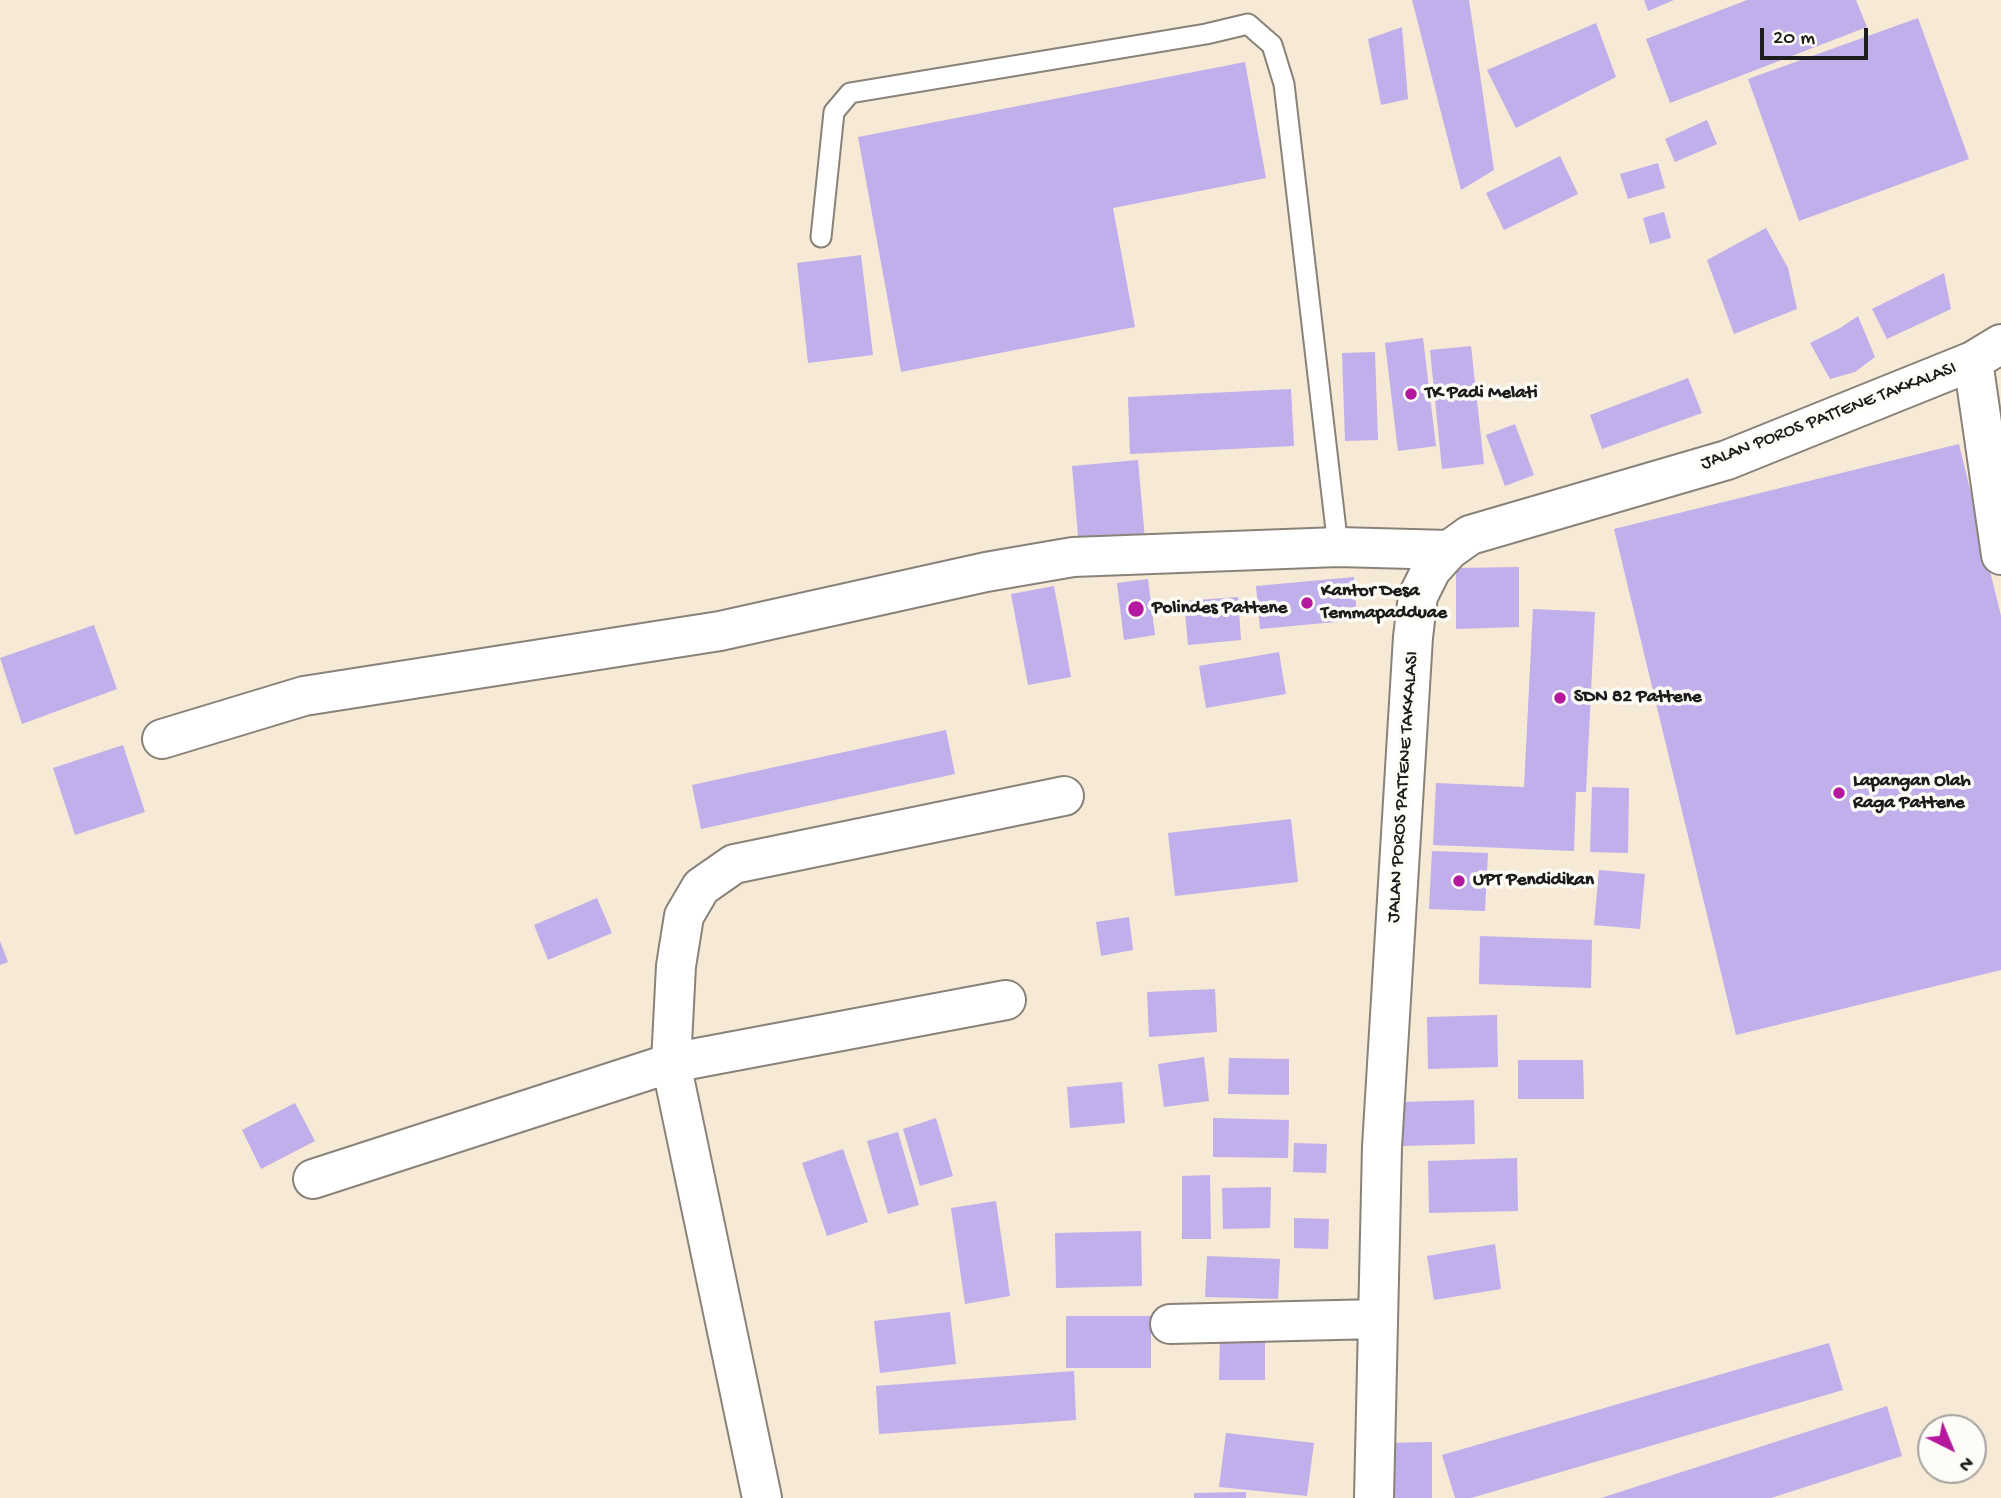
<!DOCTYPE html>
<style>
body{margin:0}
#map{position:relative;width:2001px;height:1498px;overflow:hidden;background:#f6e9d6;font-family:"Gochi Hand",sans-serif}
canvas{display:block}
.north{position:absolute;left:1917px;top:1414px;width:70px;height:70px;box-sizing:border-box;background:#fdfcf7;border:2px solid #a3a29f;border-radius:50%;rotate:137deg;font-size:19px;font-weight:700;line-height:28px;text-align:center;color:#1c1c1c}
.north::after{content:'';display:block;margin:auto;width:24px;height:32px;background:#b5179e;clip-path:polygon(50% 0,100% 100%,50% 72%,0 100%)}
.scale{position:absolute;left:1760px;top:28px;width:108px;height:32px;box-sizing:border-box;border:4px solid #1c1c1c;border-top:0;padding-left:9px;font-size:21px;line-height:24px;white-space:nowrap;color:#1c1c1c;-webkit-text-stroke:5px #fdfcf7;paint-order:stroke}
</style>
<div id="map">
<canvas width="2001" height="1498"></canvas>
<div class="north">N</div>
<div class="scale">20 m</div>
</div>
<script>
const g = document.querySelector('canvas').getContext('2d');
g.lineJoin = 'round';
function paint(path, color) {
  g.fillStyle = color;
  g.fill(path, 'evenodd');
}
function poly(rows) {
  const path = new Path2D();
  for (const r of rows) {
    path.moveTo(r[0], r[1]);
    for (let i = 2; i < r.length; i += 2) path.lineTo(r[i], r[i + 1]);
  }
  return path;
}
function stroke(path, color, width, dash) {
  g.strokeStyle = color;
  g.lineWidth = width;
  g.lineCap = dash ? 'butt' : 'round';
  g.setLineDash(dash || []);
  g.stroke(path);
}
function drawText(font, color, halo, rows, align = 'center') {
  g.font = font + ' "Gochi Hand",sans-serif';
  g.lineWidth = 7;
  g.setLineDash([]);
  g.textBaseline = 'middle';
  g.strokeStyle = halo;
  g.fillStyle = color;
  for (const [text, x, y, turn = 0] of rows) {
    g.save();
    g.translate(x, y);
    g.rotate((+turn || 0) * Math.PI / 180);
    g.textAlign = isNaN(turn) ? turn : align;
    if (halo) g.strokeText(text, 0, 0);
    g.fillText(text, 0, 0);
    g.restore();
  }
}
const building = poly([
 [1412,0,1469,0,1494,170,1461,190],
 [1644,0,1674,0,1648,11],
 [1747,0,1856,0,1867,27,1670,103,1646,39],
 [1918,18,1969,159,1799,221,1748,79],
 [1596,23,1616,77,1516,128,1487,70],
 [1402,27,1408,99,1381,105,1368,39],
 [1245,62,1266,178,1113,208,1135,327,901,372,858,137],
 [1707,120,1717,144,1675,162,1665,139],
 [1560,156,1578,194,1504,230,1486,193],
 [1658,163,1665,188,1628,199,1620,174],
 [1664,212,1671,238,1650,244,1643,218],
 [1766,228,1788,268,1797,309,1734,334,1707,260],
 [861,255,873,355,808,363,797,263],
 [1944,273,1951,309,1887,339,1872,309],
 [1858,316,1875,357,1855,372,1830,379,1810,343,1840,328],
 [1423,338,1436,446,1398,451,1385,343],
 [1471,346,1484,464,1442,469,1430,350],
 [1375,352,1378,440,1345,441,1342,353],
 [1688,378,1702,413,1602,449,1590,415],
 [1291,389,1294,446,1130,454,1128,397],
 [1515,424,1534,475,1505,486,1486,435],
 [1959,444,2001,616,2001,970,1736,1035,1614,529],
 [1138,460,1145,540,1079,547,1072,466],
 [1519,567,1519,627,1456,629,1456,568],
 [1354,577,1357,620,1260,629,1256,586],
 [1148,579,1155,635,1124,640,1117,583],
 [1054,586,1071,677,1028,685,1011,594],
 [1238,597,1241,640,1188,645,1184,601],
 [1533,609,1595,612,1586,792,1576,792,1574,851,1433,845,1436,783,1524,787],
 [94,625,117,689,22,724,0,658],
 [1279,652,1286,694,1206,708,1199,666],
 [946,730,955,774,701,829,692,785],
 [123,745,145,812,75,835,53,768],
 [1592,787,1629,788,1628,853,1590,852],
 [1291,819,1298,882,1175,896,1168,833],
 [1432,851,1488,853,1485,911,1429,909],
 [1599,870,1645,874,1640,929,1594,925],
 [597,898,612,933,548,960,534,925],
 [1129,917,1133,950,1101,956,1096,922],
 [1480,936,1592,940,1591,988,1479,984],
 [0,941,8,962,0,965],
 [1215,989,1217,1032,1149,1037,1147,992],
 [1497,1015,1498,1067,1428,1069,1427,1017],
 [1204,1057,1209,1101,1164,1107,1158,1064],
 [1229,1058,1289,1059,1289,1095,1228,1094],
 [1518,1060,1583,1060,1584,1099,1518,1099],
 [1122,1082,1125,1123,1070,1128,1067,1087],
 [1474,1100,1475,1144,1400,1146,1400,1102],
 [295,1103,315,1141,261,1169,242,1130],
 [936,1118,953,1176,920,1186,903,1129],
 [1213,1118,1289,1120,1288,1158,1213,1157],
 [898,1132,919,1205,888,1214,867,1141],
 [1294,1143,1327,1144,1326,1173,1293,1172],
 [843,1149,868,1222,827,1236,802,1163],
 [1517,1158,1518,1211,1429,1213,1428,1161],
 [1210,1175,1211,1239,1182,1239,1182,1176],
 [1271,1187,1270,1228,1223,1229,1222,1188],
 [996,1201,1010,1296,965,1304,951,1208],
 [1294,1218,1329,1219,1328,1249,1294,1248],
 [1141,1231,1142,1286,1056,1288,1055,1233],
 [1495,1244,1501,1289,1434,1300,1427,1256],
 [1207,1256,1280,1259,1278,1299,1205,1297],
 [950,1312,956,1364,880,1373,874,1321],
 [1066,1316,1151,1316,1151,1368,1066,1368],
 [1220,1334,1265,1334,1265,1380,1219,1380],
 [1829,1343,1843,1390,1471,1498,1455,1498,1442,1455],
 [1074,1371,1076,1420,879,1434,876,1386],
 [1887,1406,1902,1456,1771,1498,1601,1498],
 [1226,1433,1314,1443,1307,1496,1219,1487],
 [1432,1442,1432,1498,1382,1498,1382,1443],
 [1246,1492,1246,1498,1194,1498,1194,1493]
]);
const service = poly([
 [821,237,834,112,850,93,1206,34,1248,24,1272,45,1284,84,1338,547]
]);
const minor = poly([
 [1973,361,2001,555],
 [162,739,304,696,720,631,986,572,1073,557,1338,547,1449,550],
 [313,1179,671,1063,676,966,684,916,701,887,734,864,1064,796],
 [1170,1324,1378,1319],
 [762,1498,671,1063,1006,1000],
 [1374,1498,1382,1147,1413,637,1418,596,1431,570,1449,550,1470,535,1727,460,1973,361,2001,344]
]);
const markers = [
 [1411,394,7,"#b5179e"],
 [1307,603,7,"#b5179e"],
 [1136,609,9,"#b5179e"],
 [1560,698,7,"#b5179e"],
 [1839,793,7,"#b5179e"],
 [1459,881,7,"#b5179e"]
];
const poiNames = [
 ["TK Padi Melati",1425,394],
 ["Kantor Desa",1321,592],
 ["Temmapadduae",1321,614],
 ["Polindes Pattene",1152,609],
 ["SDN 82 Pattene",1574,698],
 ["Lapangan Olah",1853,782],
 ["Raga Pattene",1853,804],
 ["UPT Pendidikan",1473,881]
];
const streetNames = [
 ["JALAN POROS PATTENE TAKKALASI",1829,417,-21],
 ["JALAN POROS PATTENE TAKKALASI",1404,787,-86]
];
paint(building, '#c0afea');
stroke(service, '#898279', 23);
stroke(minor, '#898279', 42);
stroke(service, '#fff', 19);
stroke(minor, '#fff', 38);
for (const [x, y, r, color] of markers) {
  const dot = new Path2D();
  dot.arc(x, y, r, 0, 2 * Math.PI);
  g.fillStyle = color;
  g.fill(dot);
  stroke(dot, '#fdfcf7', 2.5);
}
drawText('bold 19px', '#1c1c1c', '#fdfcf7', poiNames, 'left');
drawText('19px', '#1c1c1c', '#fdfcf7', streetNames);
</script>
